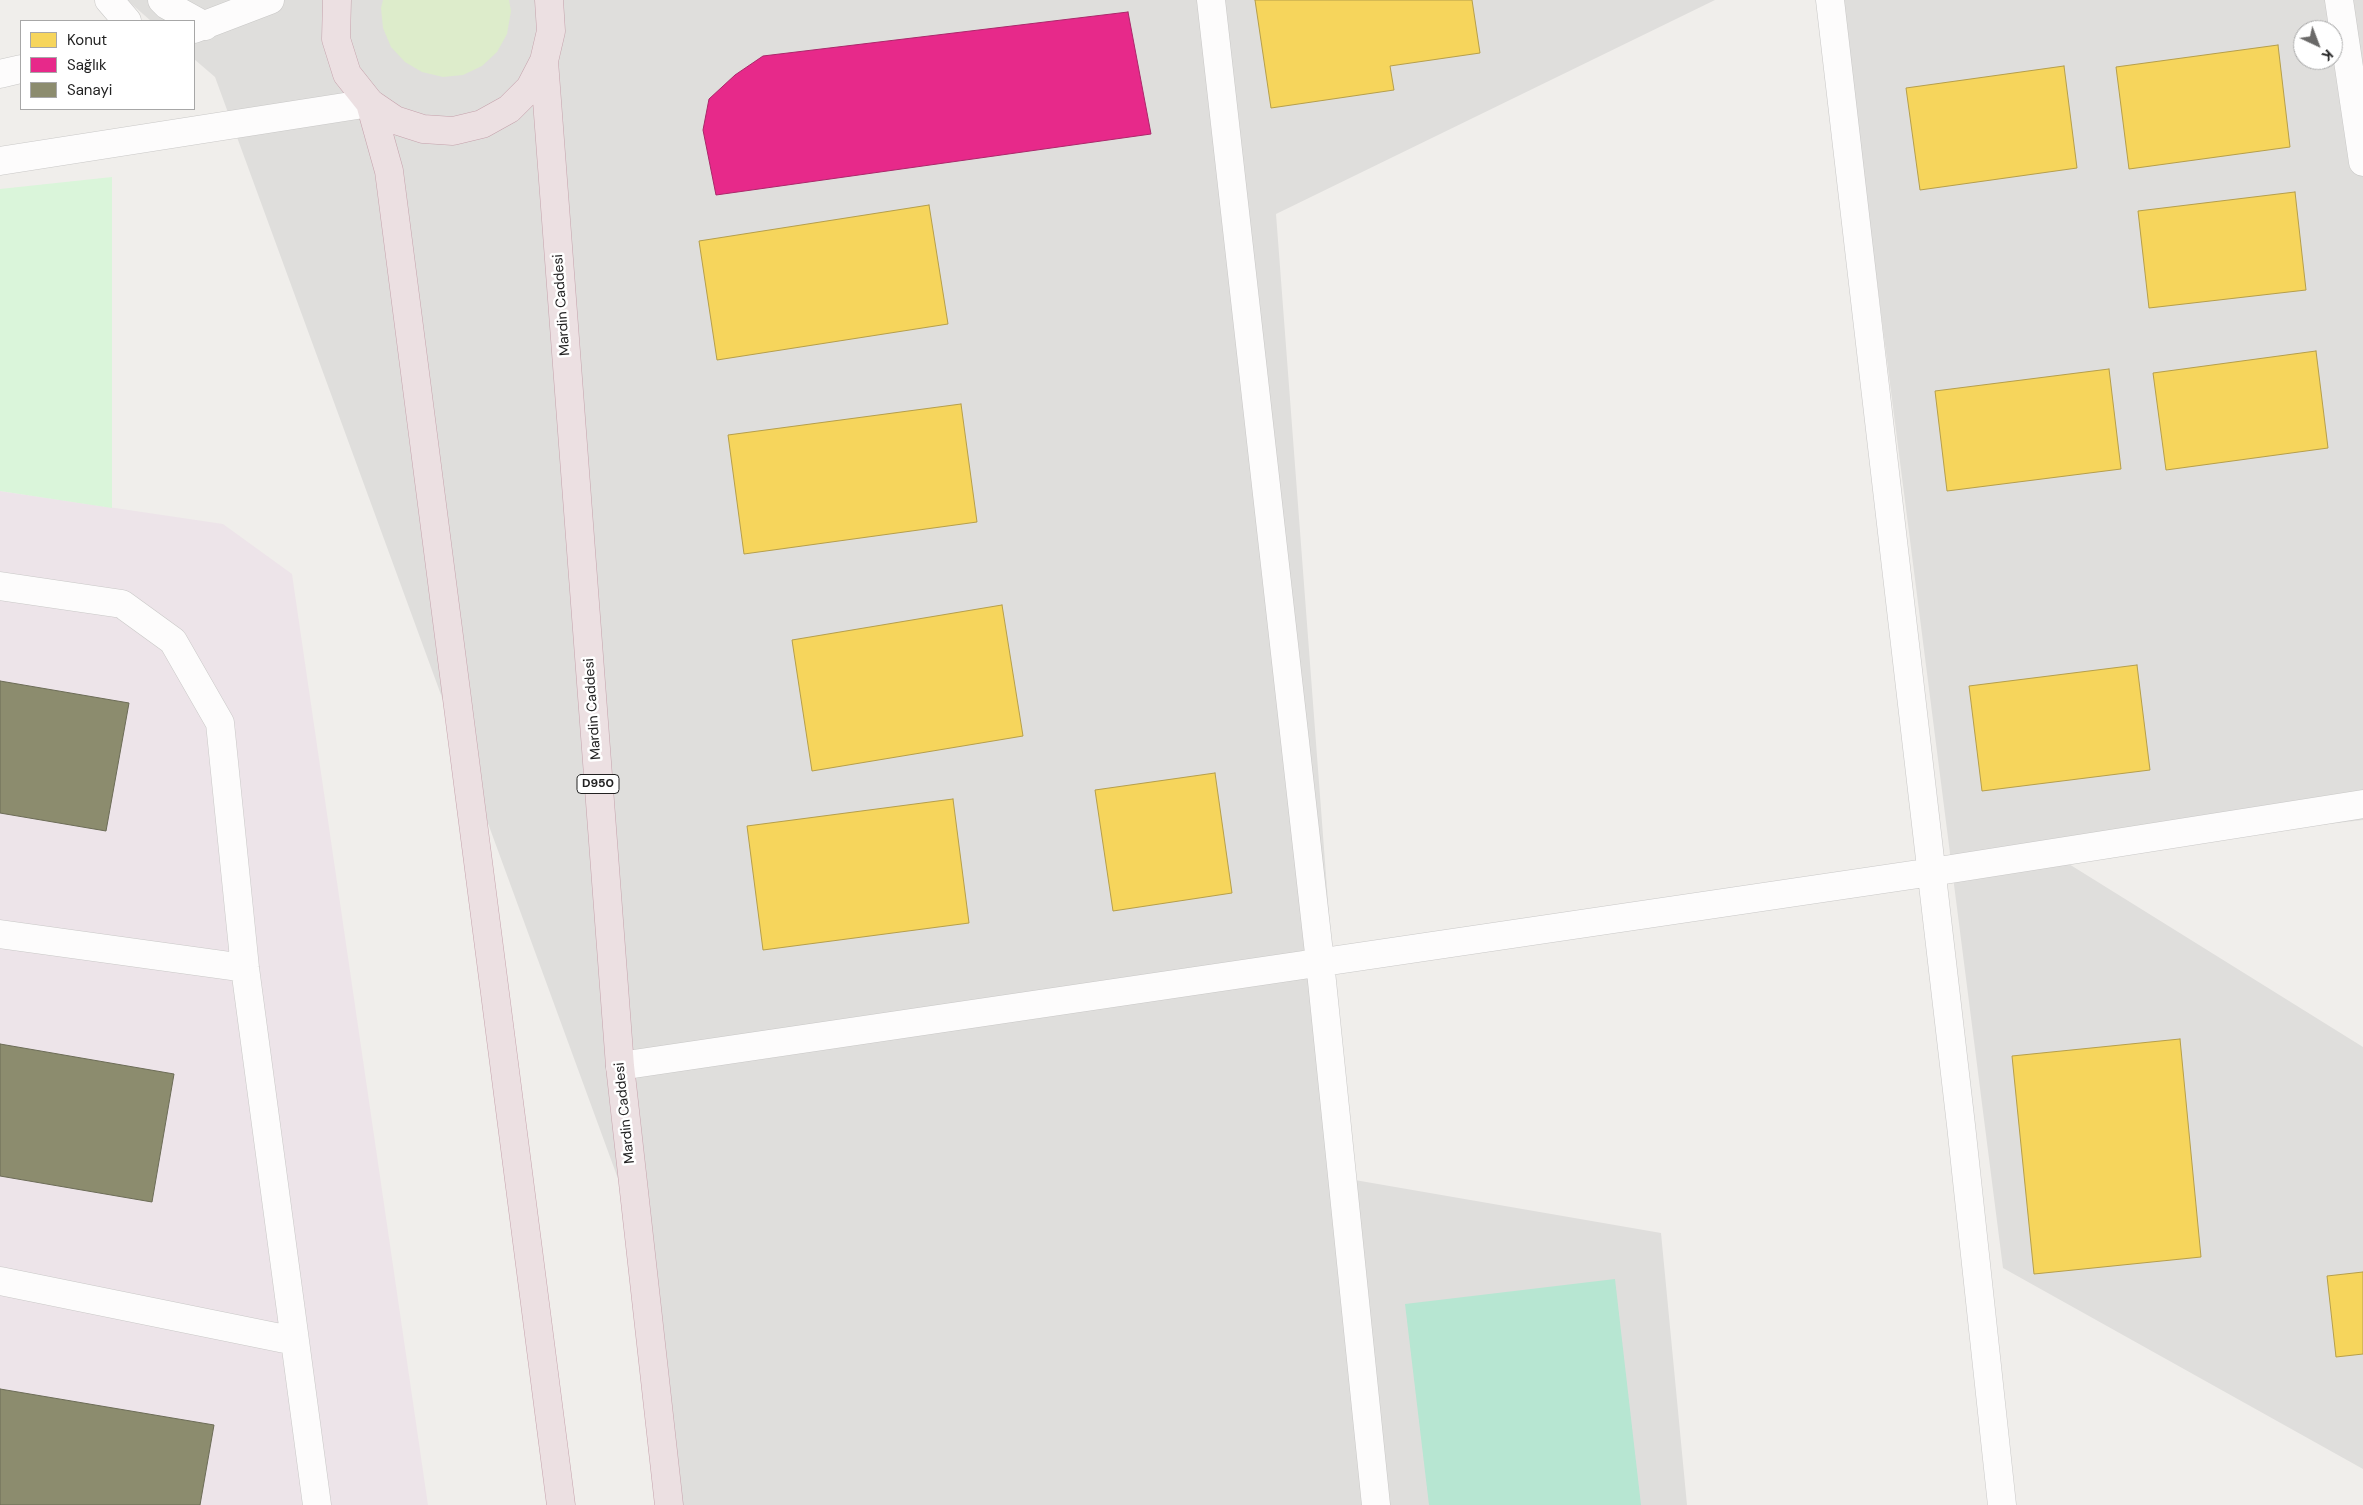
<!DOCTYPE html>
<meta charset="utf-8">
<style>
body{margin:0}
#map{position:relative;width:2363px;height:1505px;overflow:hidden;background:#f0eeeb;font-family:"DM Sans",sans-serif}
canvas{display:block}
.legend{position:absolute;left:20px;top:20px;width:175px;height:90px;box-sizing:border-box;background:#fff;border:1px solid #a7a7a7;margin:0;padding:6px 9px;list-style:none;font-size:15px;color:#222}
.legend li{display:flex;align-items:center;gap:10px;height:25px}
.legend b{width:25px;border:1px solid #a7a7a7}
.north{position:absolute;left:2293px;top:20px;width:50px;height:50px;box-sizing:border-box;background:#fff;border:1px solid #a7a7a7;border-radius:50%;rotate:137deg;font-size:14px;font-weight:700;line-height:20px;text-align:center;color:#222}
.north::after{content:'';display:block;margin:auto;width:18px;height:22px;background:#6a6968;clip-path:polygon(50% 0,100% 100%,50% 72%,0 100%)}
</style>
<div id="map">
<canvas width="2363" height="1505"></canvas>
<ul class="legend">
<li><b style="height:14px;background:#f6d55c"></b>Konut</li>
<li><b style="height:14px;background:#e7298a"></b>Sağlık</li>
<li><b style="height:14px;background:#8c8c6e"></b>Sanayi</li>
</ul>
<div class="north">K</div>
</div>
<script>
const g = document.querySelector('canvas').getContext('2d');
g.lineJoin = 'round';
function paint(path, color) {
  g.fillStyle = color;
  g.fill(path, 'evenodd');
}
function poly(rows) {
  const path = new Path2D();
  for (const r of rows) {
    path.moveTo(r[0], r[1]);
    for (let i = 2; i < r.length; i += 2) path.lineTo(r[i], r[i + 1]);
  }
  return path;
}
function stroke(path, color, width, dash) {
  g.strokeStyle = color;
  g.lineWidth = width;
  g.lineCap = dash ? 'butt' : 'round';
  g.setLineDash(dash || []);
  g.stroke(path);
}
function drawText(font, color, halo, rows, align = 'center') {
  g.font = font + ' "DM Sans",sans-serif';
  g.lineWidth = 5;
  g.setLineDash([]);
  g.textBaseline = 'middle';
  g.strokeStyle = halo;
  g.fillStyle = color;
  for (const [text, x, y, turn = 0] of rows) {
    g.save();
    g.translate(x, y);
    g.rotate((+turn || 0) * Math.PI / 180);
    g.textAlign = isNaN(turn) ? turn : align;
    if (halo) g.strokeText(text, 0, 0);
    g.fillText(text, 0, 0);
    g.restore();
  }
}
const residential = poly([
 [127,0,1715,0,1276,214,1349,1179,1661,1233,1687,1505,661,1505,628,1206,215,77,194,59,194,21,151,21],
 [1841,0,2363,0,2363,820,2056,856,2363,1047,2363,1469,2003,1268],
 [2303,30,2333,30,2333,60,2303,60]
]);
const industrial = poly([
 [0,491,223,524,292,574,428,1505,0,1505]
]);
const grass = poly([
 [383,0,509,0,511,11,507,34,497,52,482,66,463,75,443,77,422,72,405,62,391,47,383,28,381,8]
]);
const park = poly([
 [112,177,112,508,0,491,0,189]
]);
const pitch = poly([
 [1615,1279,1641,1505,1429,1505,1405,1304]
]);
const homes = poly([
 [1255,0,1472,0,1480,53,1390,66,1394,90,1271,108,1255,0],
 [2278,45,2290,147,2129,169,2116,67,2278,45],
 [2064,66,2077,168,1920,190,1906,88,2064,66],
 [2295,192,2306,290,2149,308,2138,211,2295,192],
 [929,205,948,324,717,360,699,241,929,205],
 [2316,351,2328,448,2166,470,2153,373,2316,351],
 [2109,369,2121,469,1947,491,1935,391,2109,369],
 [961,404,977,522,744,554,728,435,961,404],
 [1002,605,1023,736,812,771,792,640,1002,605],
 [2137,665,2150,770,1982,791,1969,686,2137,665],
 [1215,773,1232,893,1113,911,1095,790,1215,773],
 [953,799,969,923,763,950,747,826,953,799],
 [2180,1039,2201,1257,2034,1274,2012,1056,2180,1039],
 [2363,1272,2363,1354,2336,1357,2327,1276,2363,1272]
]);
const health = poly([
 [1128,12,1151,134,716,195,703,130,709,99,735,75,763,56,1128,12]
]);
const industry = poly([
 [0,681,129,703,106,831,0,813,0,681],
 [0,1044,174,1074,152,1202,0,1176,0,1044],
 [0,1389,214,1425,200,1505,0,1505,0,1389]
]);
const minor = poly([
 [109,0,127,21],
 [162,0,167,5,205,26],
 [1211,0,1320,962,1376,1505],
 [1830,0,1961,1125,2002,1505],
 [2339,0,2363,162],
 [194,29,270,0],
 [0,74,21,69],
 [0,161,370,103],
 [0,586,122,604,173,641,220,723,245,968,317,1505],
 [0,934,245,968],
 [620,1066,1932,872,2363,804],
 [0,1281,295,1341]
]);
const highway = poly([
 [337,0,336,39,347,74,370,103,395,120,423,129,453,131,482,124,509,109,530,88,544,61,551,31,549,0],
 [544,61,620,1066,669,1505],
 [370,103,389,171,561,1505]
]);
const shields = [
 [598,784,42]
];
const shieldNames = [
 ["D950",598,784]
];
const streetNames = [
 ["Mardin Caddesi",562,305,-94],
 ["Mardin Caddesi",593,709,-94],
 ["Mardin Caddesi",625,1113,-96]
];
paint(residential, '#dfdedc');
paint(industrial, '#ede4e9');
paint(grass, '#ddeccb');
paint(park, '#daf5da');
paint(pitch, '#b7e6d2');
paint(homes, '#f6d55c');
stroke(homes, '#b69f4b', 1);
paint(health, '#e7298a');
stroke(health, '#ac276b', 1);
paint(industry, '#8c8c6e');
stroke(industry, '#6c6c57', 1);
stroke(minor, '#c9c8c7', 29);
stroke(highway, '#c5a2ac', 29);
stroke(minor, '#fdfcfc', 28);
stroke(highway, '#ece0e2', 28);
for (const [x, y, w] of shields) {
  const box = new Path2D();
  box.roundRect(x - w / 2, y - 9.5, w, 19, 4);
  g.fillStyle = '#fff';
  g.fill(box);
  stroke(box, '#222', 1);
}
drawText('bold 12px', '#222', null, shieldNames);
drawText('14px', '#222', '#fff', streetNames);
</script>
